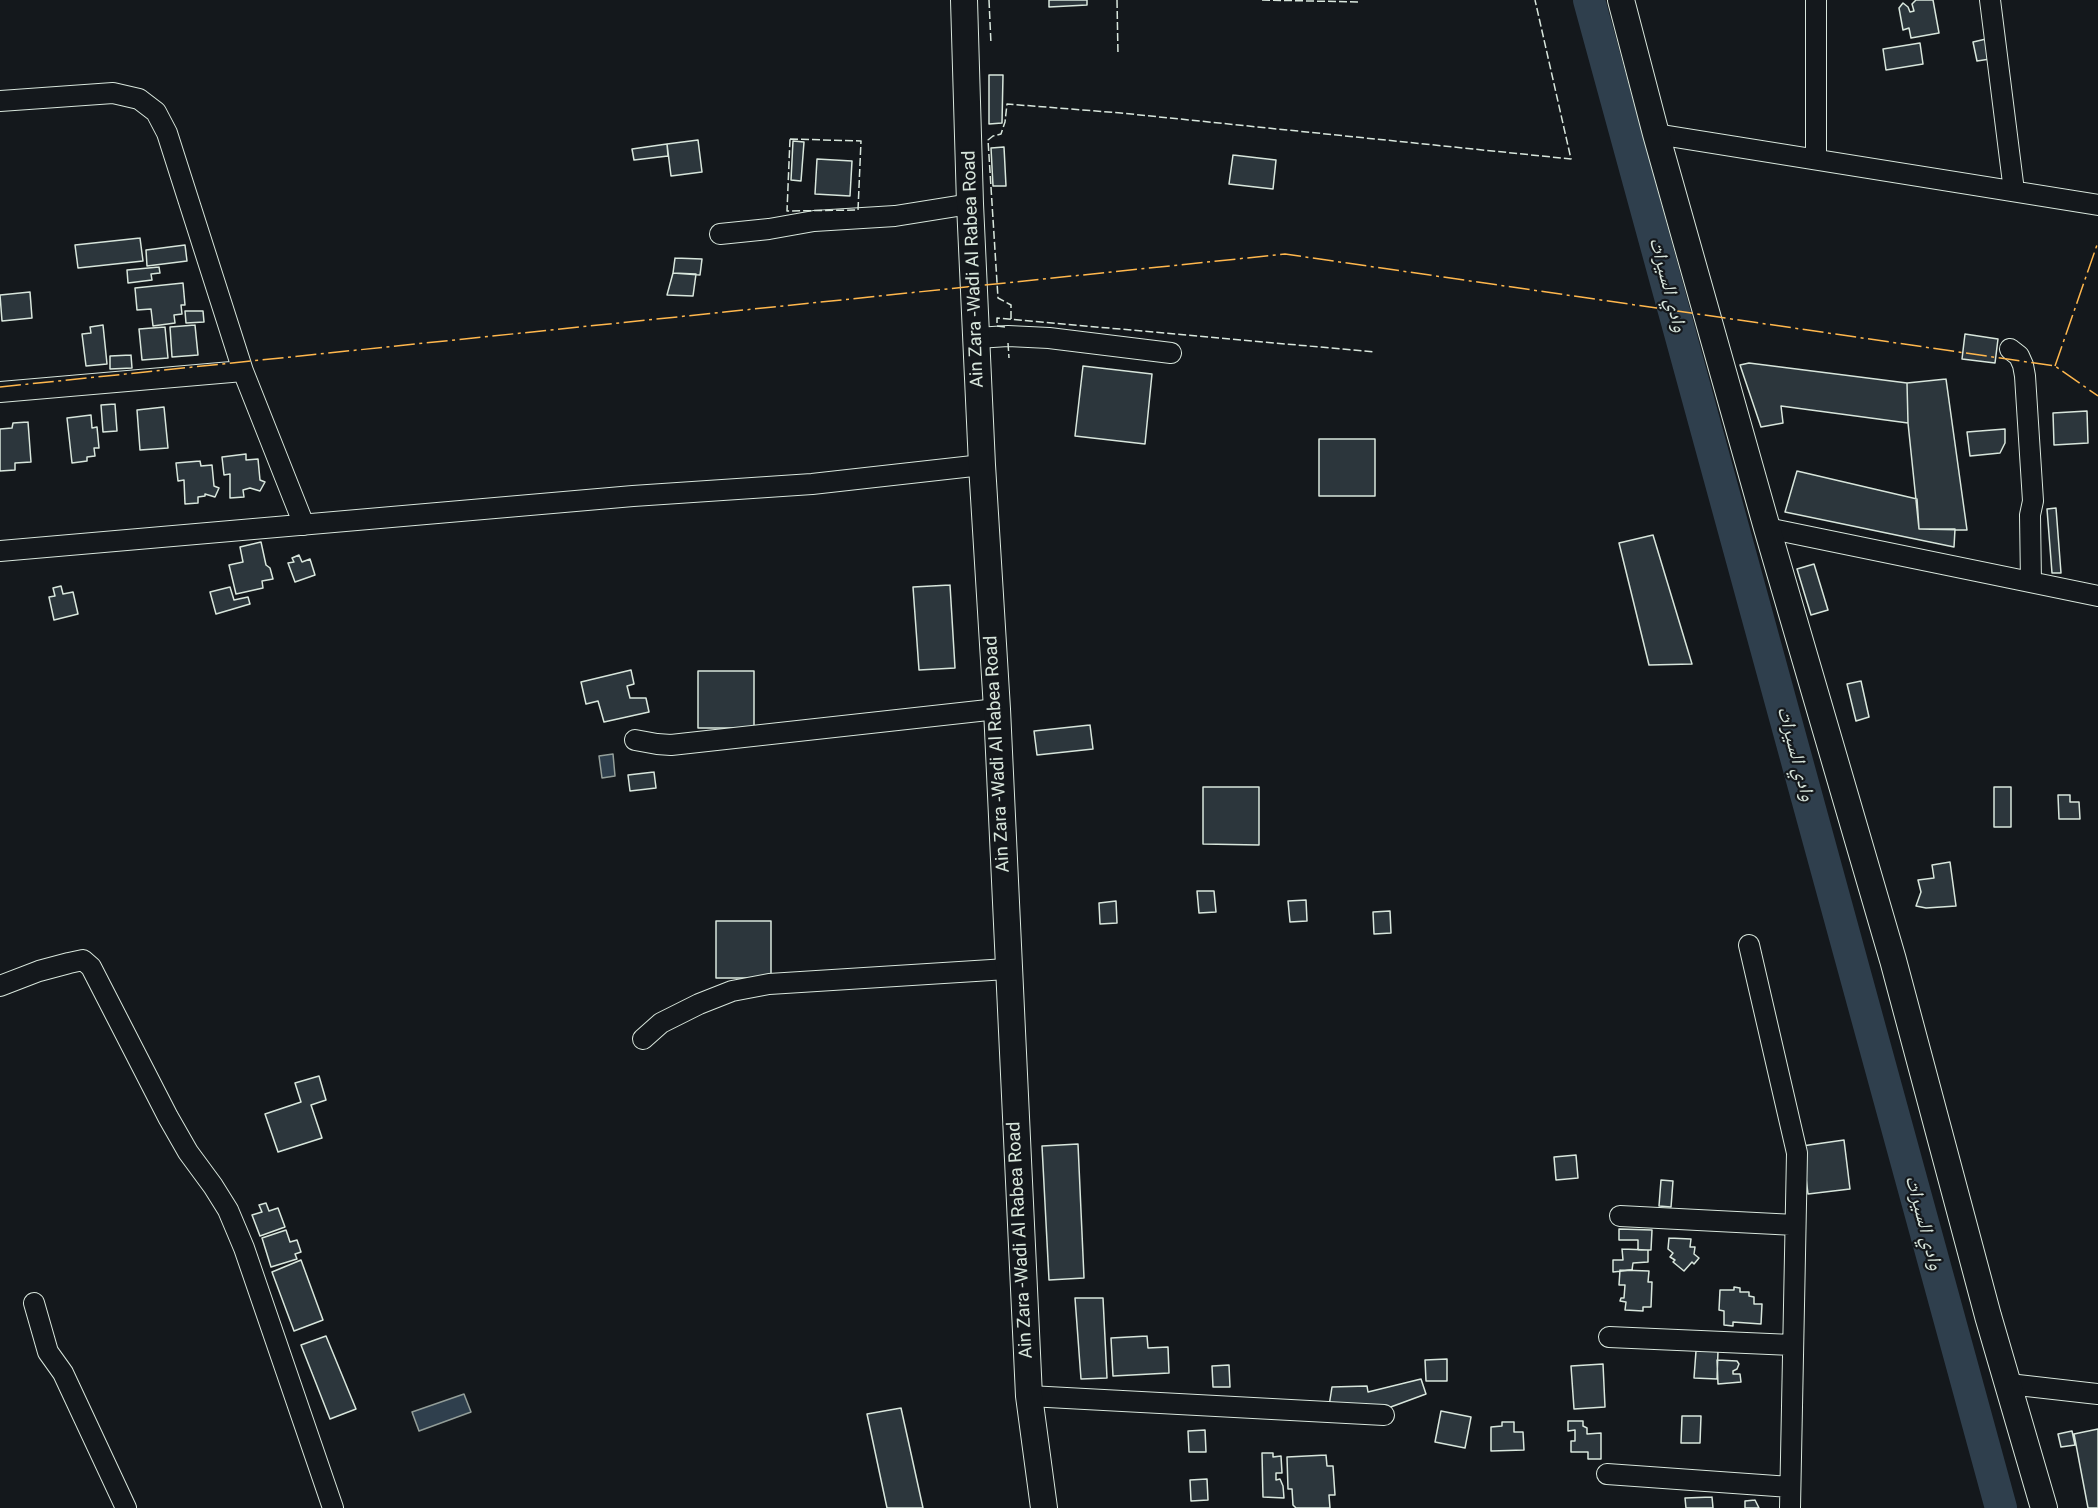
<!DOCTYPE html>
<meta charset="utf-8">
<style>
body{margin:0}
canvas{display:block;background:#14181c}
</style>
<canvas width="2098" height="1508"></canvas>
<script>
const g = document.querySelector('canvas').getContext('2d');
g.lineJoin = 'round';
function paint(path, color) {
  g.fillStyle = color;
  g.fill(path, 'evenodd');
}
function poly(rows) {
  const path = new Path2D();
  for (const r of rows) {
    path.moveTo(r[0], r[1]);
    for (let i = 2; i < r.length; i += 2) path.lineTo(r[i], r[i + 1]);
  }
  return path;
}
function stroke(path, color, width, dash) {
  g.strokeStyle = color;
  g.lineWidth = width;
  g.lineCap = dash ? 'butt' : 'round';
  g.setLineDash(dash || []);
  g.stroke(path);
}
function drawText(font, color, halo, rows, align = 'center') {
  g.font = font + ' Roboto,"Noto Naskh Arabic",sans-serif';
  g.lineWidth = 4.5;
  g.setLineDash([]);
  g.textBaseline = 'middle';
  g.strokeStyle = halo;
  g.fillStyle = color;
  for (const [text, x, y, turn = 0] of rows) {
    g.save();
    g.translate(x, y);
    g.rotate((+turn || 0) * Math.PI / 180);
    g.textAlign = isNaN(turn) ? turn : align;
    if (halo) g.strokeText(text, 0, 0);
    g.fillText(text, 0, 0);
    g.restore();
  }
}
const water = poly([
 [613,754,615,776,602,778,599,756,613,754],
 [464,1394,471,1412,419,1431,412,1412,464,1394]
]);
const river = poly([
 [1589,0,2001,1508]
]);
const building = poly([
 [1049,0,1087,0,1087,5,1049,7,1049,0],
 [1916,0,1933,0,1939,33,1911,38,1909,28,1903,30,1899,8,1903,3,1908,7,1910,12,1914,11,1912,4,1916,0],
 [1986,39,1990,59,1977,61,1973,42,1986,39],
 [1920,43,1923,64,1886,70,1883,49,1920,43],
 [989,75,1003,75,1002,123,989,124,989,75],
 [698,140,702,172,671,176,667,144,698,140],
 [793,141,804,142,801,181,791,180,793,141],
 [667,144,668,156,634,160,632,149,667,144],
 [1004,147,1006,186,993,186,991,148,1004,147],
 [1233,155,1276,160,1273,189,1229,184,1233,155],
 [817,159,852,161,850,196,815,194,817,159],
 [140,238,143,261,78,268,75,245,140,238],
 [185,245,187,261,147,266,146,250,185,245],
 [675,258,702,259,700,275,673,273,675,258],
 [159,267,160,273,151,274,152,280,128,283,127,270,159,267],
 [673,273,696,274,693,296,667,295,673,273],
 [183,283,185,305,181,305,182,314,174,315,175,323,153,326,151,309,137,310,135,288,183,283],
 [30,292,32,318,2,321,0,295,30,292],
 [185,311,203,311,204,322,186,323,185,311],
 [103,325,107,364,86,366,82,334,91,333,90,327,103,325],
 [195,325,198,355,172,357,170,327,195,325],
 [165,327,168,358,142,360,139,329,165,327],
 [1965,334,1998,339,1995,363,1962,359,1965,334],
 [131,355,132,368,110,369,110,356,131,355],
 [1749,363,1907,383,1908,423,1781,406,1783,423,1761,427,1740,365,1749,363],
 [1083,366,1152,374,1145,444,1075,436,1083,366],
 [1946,379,1967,530,1919,529,1908,423,1907,383,1946,379],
 [115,404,117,431,103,432,101,405,115,404],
 [164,407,168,448,140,450,137,410,164,407],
 [2087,411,2088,443,2054,445,2053,413,2087,411],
 [91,415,92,428,97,427,99,448,94,448,95,456,87,457,87,461,72,463,67,418,91,415],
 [28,422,31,462,15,463,15,470,0,471,0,429,12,428,13,423,28,422],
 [2005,429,2005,443,2000,453,1970,456,1967,432,2005,429],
 [1319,439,1375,439,1375,496,1319,496,1319,439],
 [246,454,246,460,258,459,260,480,265,482,260,491,250,488,243,490,244,497,230,498,230,474,224,475,222,457,246,454],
 [200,461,201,466,212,465,214,486,219,488,215,497,205,494,205,496,198,497,198,503,185,504,184,480,178,481,176,463,200,461],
 [1797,471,1917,499,1919,529,1955,529,1954,547,1785,512,1797,471],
 [2056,508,2061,573,2052,573,2047,509,2056,508],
 [1653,535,1692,664,1649,665,1619,543,1653,535],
 [261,542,266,565,270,568,273,579,262,581,263,588,236,594,229,565,243,562,240,547,261,542],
 [299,555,302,562,310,559,315,575,295,582,288,563,294,562,292,558,299,555],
 [1814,564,1828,610,1811,615,1797,569,1814,564],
 [950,585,955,668,919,670,913,587,950,585],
 [61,586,63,594,73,592,78,614,54,620,49,597,55,596,53,588,61,586],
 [230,587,234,600,248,597,250,604,216,614,210,592,230,587],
 [631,670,634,684,627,686,630,698,646,698,649,712,604,722,598,701,586,704,581,682,631,670],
 [698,671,754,671,754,728,698,728,698,671],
 [1861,681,1869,717,1856,721,1847,684,1861,681],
 [1090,725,1093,749,1037,755,1034,731,1090,725],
 [654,772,656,788,630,791,628,775,654,772],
 [1203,787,1259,787,1259,845,1203,844,1203,787],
 [1994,787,2011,787,2011,827,1994,827,1994,787],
 [2058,795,2070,795,2070,802,2079,802,2080,819,2059,819,2058,795],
 [1950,862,1956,906,1926,908,1916,906,1921,892,1918,880,1934,878,1932,865,1950,862],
 [1197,891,1214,891,1216,912,1199,913,1197,891],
 [1306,900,1307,921,1290,922,1288,901,1306,900],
 [1116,901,1117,923,1100,924,1099,903,1116,901],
 [1390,911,1391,933,1374,934,1373,912,1390,911],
 [716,921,771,921,771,978,716,978,716,921],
 [319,1076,326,1100,311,1105,322,1138,278,1152,265,1114,301,1102,295,1083,319,1076],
 [1844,1140,1850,1189,1808,1194,1802,1146,1844,1140],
 [1078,1144,1084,1278,1049,1280,1042,1146,1078,1144],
 [1576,1155,1578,1178,1556,1180,1554,1157,1576,1155],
 [1661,1180,1673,1181,1671,1207,1659,1206,1661,1180],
 [266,1203,269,1211,278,1208,285,1227,260,1236,252,1215,262,1212,259,1205,266,1203],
 [1619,1229,1652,1230,1651,1250,1638,1250,1638,1240,1619,1240,1619,1229],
 [286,1230,290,1242,297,1240,301,1252,295,1254,297,1259,271,1267,262,1238,286,1230],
 [1669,1238,1691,1239,1690,1247,1695,1247,1694,1254,1699,1258,1694,1264,1692,1262,1684,1271,1673,1262,1675,1260,1670,1257,1673,1253,1668,1249,1669,1238],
 [1622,1249,1648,1250,1648,1262,1633,1263,1632,1270,1613,1272,1613,1260,1623,1260,1622,1249],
 [301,1260,323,1320,294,1331,272,1272,301,1260],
 [1620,1270,1649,1271,1648,1282,1652,1282,1651,1307,1643,1307,1643,1311,1625,1310,1626,1302,1620,1301,1621,1298,1624,1298,1625,1285,1619,1285,1620,1270],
 [1734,1287,1740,1288,1740,1292,1749,1292,1749,1296,1754,1297,1754,1304,1762,1304,1761,1324,1733,1322,1733,1326,1724,1325,1724,1311,1719,1310,1720,1290,1734,1290,1734,1287],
 [1075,1298,1103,1298,1107,1378,1081,1379,1075,1298],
 [326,1336,356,1409,330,1419,301,1345,326,1336],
 [1147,1336,1148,1348,1168,1347,1169,1373,1113,1376,1111,1338,1147,1336],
 [1696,1351,1718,1351,1717,1379,1694,1378,1696,1351],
 [1447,1359,1447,1381,1426,1381,1425,1360,1447,1359],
 [1717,1360,1737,1361,1739,1364,1737,1369,1733,1371,1733,1374,1740,1374,1741,1382,1718,1384,1717,1360],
 [1603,1364,1605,1407,1574,1409,1571,1366,1603,1364],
 [1229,1365,1230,1387,1213,1387,1212,1366,1229,1365],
 [1421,1379,1426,1394,1388,1408,1329,1406,1332,1387,1367,1386,1368,1392,1421,1379],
 [901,1408,923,1508,887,1508,867,1414,901,1408],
 [1441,1411,1471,1417,1465,1448,1435,1442,1441,1411],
 [1682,1416,1701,1416,1700,1443,1681,1443,1682,1416],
 [1568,1421,1583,1421,1583,1426,1587,1428,1587,1434,1601,1433,1601,1459,1588,1459,1588,1452,1571,1452,1571,1441,1575,1441,1575,1430,1568,1431,1568,1421],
 [1502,1422,1514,1422,1514,1432,1523,1432,1524,1450,1491,1451,1491,1427,1502,1426,1502,1422],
 [2098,1429,2098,1508,2088,1508,2074,1434,2098,1429],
 [1205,1430,1206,1452,1189,1452,1188,1431,1205,1430],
 [2072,1431,2075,1445,2061,1447,2058,1434,2072,1431],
 [1262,1453,1273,1453,1273,1457,1281,1456,1282,1473,1276,1473,1276,1480,1280,1479,1283,1486,1284,1498,1263,1497,1262,1453],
 [1326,1455,1327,1466,1333,1466,1335,1495,1329,1495,1330,1508,1296,1508,1293,1505,1292,1489,1288,1489,1287,1457,1326,1455],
 [1207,1479,1208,1500,1191,1501,1190,1480,1207,1479],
 [1712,1497,1713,1508,1686,1508,1685,1498,1712,1497],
 [1755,1500,1759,1508,1745,1508,1745,1501,1755,1500]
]);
const minor = poly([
 [1990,0,2014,191],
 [0,101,113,93,139,99,156,112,167,133,243,371],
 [1656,134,2098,205],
 [1816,159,1816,0],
 [720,234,769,229,814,221,895,216,970,204],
 [977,338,1008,336,1049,338,1171,353],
 [2010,349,2019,356,2023,365,2025,376,2033,501,2030,515,2031,582],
 [0,392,243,371,304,525],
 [1767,528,2098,596],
 [0,551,633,496,812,484,982,465],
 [635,740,657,744,671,745,997,709],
 [1749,945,1797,1153,1790,1508],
 [0,986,39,971,69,963,83,960,91,967,168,1117,188,1152,213,1186,228,1210,244,1248,333,1508],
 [643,1039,661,1023,699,1004,732,991,769,984,1007,969],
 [1620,1216,1795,1225],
 [34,1303,48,1352,63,1373,126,1508],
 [1609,1337,1792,1345],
 [2009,1384,2098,1394],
 [1029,1396,1384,1415],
 [1607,1474,1790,1487]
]);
const major = poly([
 [964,0,970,204,982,465,997,709,1029,1396,1044,1508],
 [1621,0,1656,134,1767,528,1893,960,1988,1316,2044,1508]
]);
const fence = poly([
 [989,0,991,44],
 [1117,0,1118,55],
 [1262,0,1358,2,1358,0],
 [790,139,861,141,858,210,787,211,790,139],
 [1011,319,1011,305,998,298,988,140,993,136,1001,134,1005,122,1007,104,1121,113,1571,159,1535,0],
 [1005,327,997,326,997,318,1375,352],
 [1008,343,1009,358]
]);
const power = poly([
 [2055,366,2098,242],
 [0,387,1285,254,2055,366,2098,396]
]);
const streetNames = [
 ["Ain Zara -Wadi Al Rabea Road",974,269,-92],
 ["Ain Zara -Wadi Al Rabea Road",998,754,-93],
 ["Ain Zara -Wadi Al Rabea Road",1021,1240,-93]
];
const waterNames = [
 ["وادي السيرات",1667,285,75],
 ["وادي السيرات",1795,754,75],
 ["وادي السيرات",1923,1223,75]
];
paint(water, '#2f3f4d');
stroke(water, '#939e99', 1.5);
stroke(river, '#2f3f4d', 32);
paint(building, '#2c363c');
stroke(building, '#d8e6dc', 1.5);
stroke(minor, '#d8e6dc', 22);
stroke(major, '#d8e6dc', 28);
stroke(minor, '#14181c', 20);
stroke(major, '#14181c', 26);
stroke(fence, '#d8e6dc', 1.5, [8, 3]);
stroke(power, '#ffb74d', 1.5, [21, 4.5, 3, 4.5]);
drawText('18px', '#d8e6dc', '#14181c', streetNames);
drawText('italic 20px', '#d8e6dc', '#14181c', waterNames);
</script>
